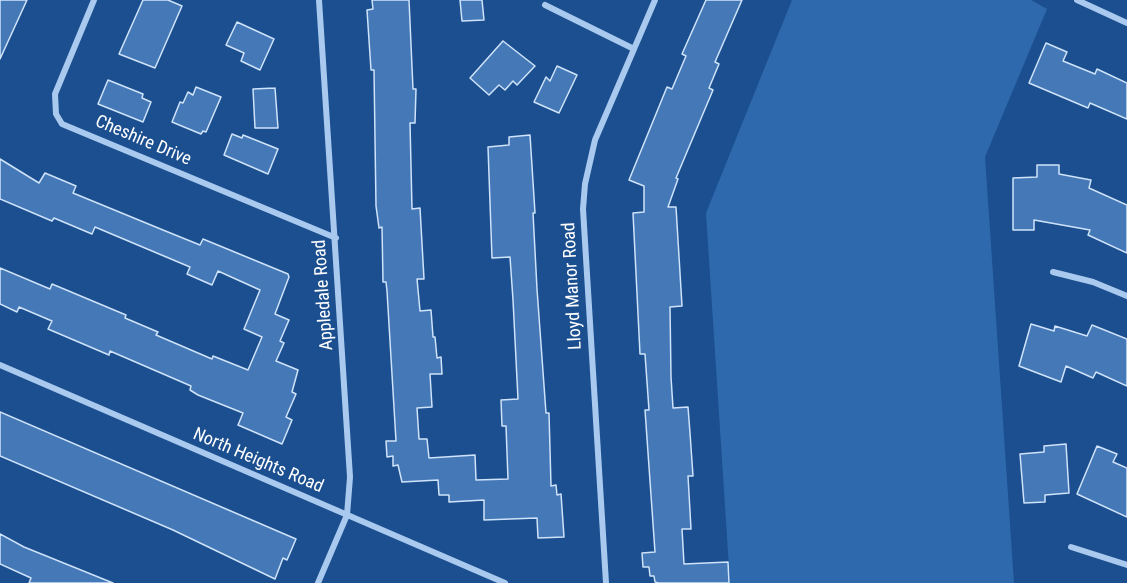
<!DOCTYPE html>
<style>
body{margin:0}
canvas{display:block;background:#1b4f8f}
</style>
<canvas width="1127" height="583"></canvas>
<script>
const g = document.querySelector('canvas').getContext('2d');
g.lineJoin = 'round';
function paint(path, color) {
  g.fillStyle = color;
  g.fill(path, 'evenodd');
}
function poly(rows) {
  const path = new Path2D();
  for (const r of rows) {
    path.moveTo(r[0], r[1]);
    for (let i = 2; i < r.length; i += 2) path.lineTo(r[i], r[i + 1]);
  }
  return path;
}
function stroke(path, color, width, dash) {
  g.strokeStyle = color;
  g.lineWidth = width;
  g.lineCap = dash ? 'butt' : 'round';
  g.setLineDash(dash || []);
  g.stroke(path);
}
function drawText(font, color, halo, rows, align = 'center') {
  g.font = font + ' "Roboto Condensed",sans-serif';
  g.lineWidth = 4.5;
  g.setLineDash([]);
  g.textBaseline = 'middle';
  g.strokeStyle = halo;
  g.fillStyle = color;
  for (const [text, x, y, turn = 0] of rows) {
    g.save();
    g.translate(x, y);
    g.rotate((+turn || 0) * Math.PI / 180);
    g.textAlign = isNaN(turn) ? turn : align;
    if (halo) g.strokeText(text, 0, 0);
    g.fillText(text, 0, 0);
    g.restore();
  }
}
const green = poly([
 [792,0,1031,0,1047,9,985,157,1014,583,730,583,706,213]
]);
const building = poly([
 [0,0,27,0,0,59,0,0],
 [143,0,168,0,182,6,155,68,119,54,143,0],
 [372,0,409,0,413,89,416,89,415,123,410,123,412,209,420,208,424,279,417,279,420,311,431,310,433,337,435,337,437,358,441,357,442,374,430,374,432,407,417,408,419,439,427,439,429,458,475,455,476,480,508,479,506,426,502,426,501,400,518,399,513,300,510,257,492,258,488,147,509,145,509,137,530,135,535,213,533,213,537,289,546,413,549,413,551,486,556,485,557,495,561,494,564,537,538,538,537,518,484,520,484,500,449,502,449,495,439,495,438,480,402,482,398,465,393,466,393,456,387,457,386,441,396,441,387,291,386,282,383,282,382,227,379,228,376,206,374,70,371,70,367,10,373,9,372,0],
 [460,0,482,0,484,20,462,21,460,0],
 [706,0,742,0,715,62,719,64,709,88,713,90,676,178,678,179,668,207,676,207,682,306,670,307,671,377,673,408,688,407,690,433,693,476,688,476,691,529,682,529,684,564,728,562,729,583,658,583,655,582,654,576,650,576,649,567,643,567,642,553,655,552,645,410,649,410,645,354,640,354,633,213,644,212,644,186,629,180,667,87,672,89,686,56,682,54,706,0],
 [237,22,274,39,260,70,241,61,244,53,226,45,237,22],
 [503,41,535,66,517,85,513,81,505,90,499,85,489,95,470,78,503,41],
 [1046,43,1067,52,1063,61,1095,74,1097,69,1127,83,1127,119,1090,103,1088,108,1029,83,1046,43],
 [557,66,577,75,559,113,534,102,546,77,550,81,557,66],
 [108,80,143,94,142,98,151,102,143,122,98,104,108,80],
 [196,87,221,97,206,132,203,131,201,134,172,122,180,102,183,103,188,92,193,95,196,87],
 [275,88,278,128,255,128,253,89,275,88],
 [232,134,242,138,243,135,278,149,268,174,224,155,232,134],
 [0,159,39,183,45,173,76,186,73,193,163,230,200,245,203,239,288,274,289,277,275,314,289,320,280,341,284,343,276,361,298,370,292,392,296,394,286,417,292,420,282,444,238,425,243,413,198,395,190,390,191,386,110,351,109,355,48,329,52,321,19,307,17,312,0,304,0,268,50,289,52,284,126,315,125,318,158,332,156,335,212,359,213,356,248,370,262,337,244,329,260,290,218,271,212,285,187,274,190,267,95,227,92,234,54,218,52,221,0,199,0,159],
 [1037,165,1059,165,1059,174,1091,180,1089,188,1127,205,1127,253,1088,235,1090,230,1034,220,1034,230,1013,230,1013,178,1037,177,1037,165],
 [1031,324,1054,331,1055,326,1087,336,1092,325,1127,339,1127,386,1096,372,1093,378,1066,366,1061,382,1019,366,1031,324],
 [0,412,296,539,287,560,283,558,275,579,173,530,0,456,0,412],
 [1066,444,1069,493,1045,495,1045,502,1024,503,1020,454,1044,452,1044,446,1066,444],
 [1097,446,1117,454,1113,462,1127,468,1127,517,1077,494,1097,446],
 [0,534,24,547,113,583,29,583,31,578,0,564,0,534]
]);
const street = poly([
 [94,0,55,94,56,114,62,124,336,238],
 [1077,0,1127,23],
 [545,5,634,49],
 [1053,272,1093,282,1127,296],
 [0,365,505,583],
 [1071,547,1127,565],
 [318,583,347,515,350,477,319,0],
 [606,583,583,209,585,184,595,140,655,0]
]);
const streetNames = [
 ["Cheshire Drive",143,141,23],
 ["Lloyd Manor Road",573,286,-93],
 ["Appledale Road",324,295,-94],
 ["North Heights Road",258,461,23]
];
paint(green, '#2e69ad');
paint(building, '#4478b7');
stroke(building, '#cfe3fa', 1.5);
stroke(street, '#a9c9ee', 6);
drawText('18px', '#fff', '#1b4f8f', streetNames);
</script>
